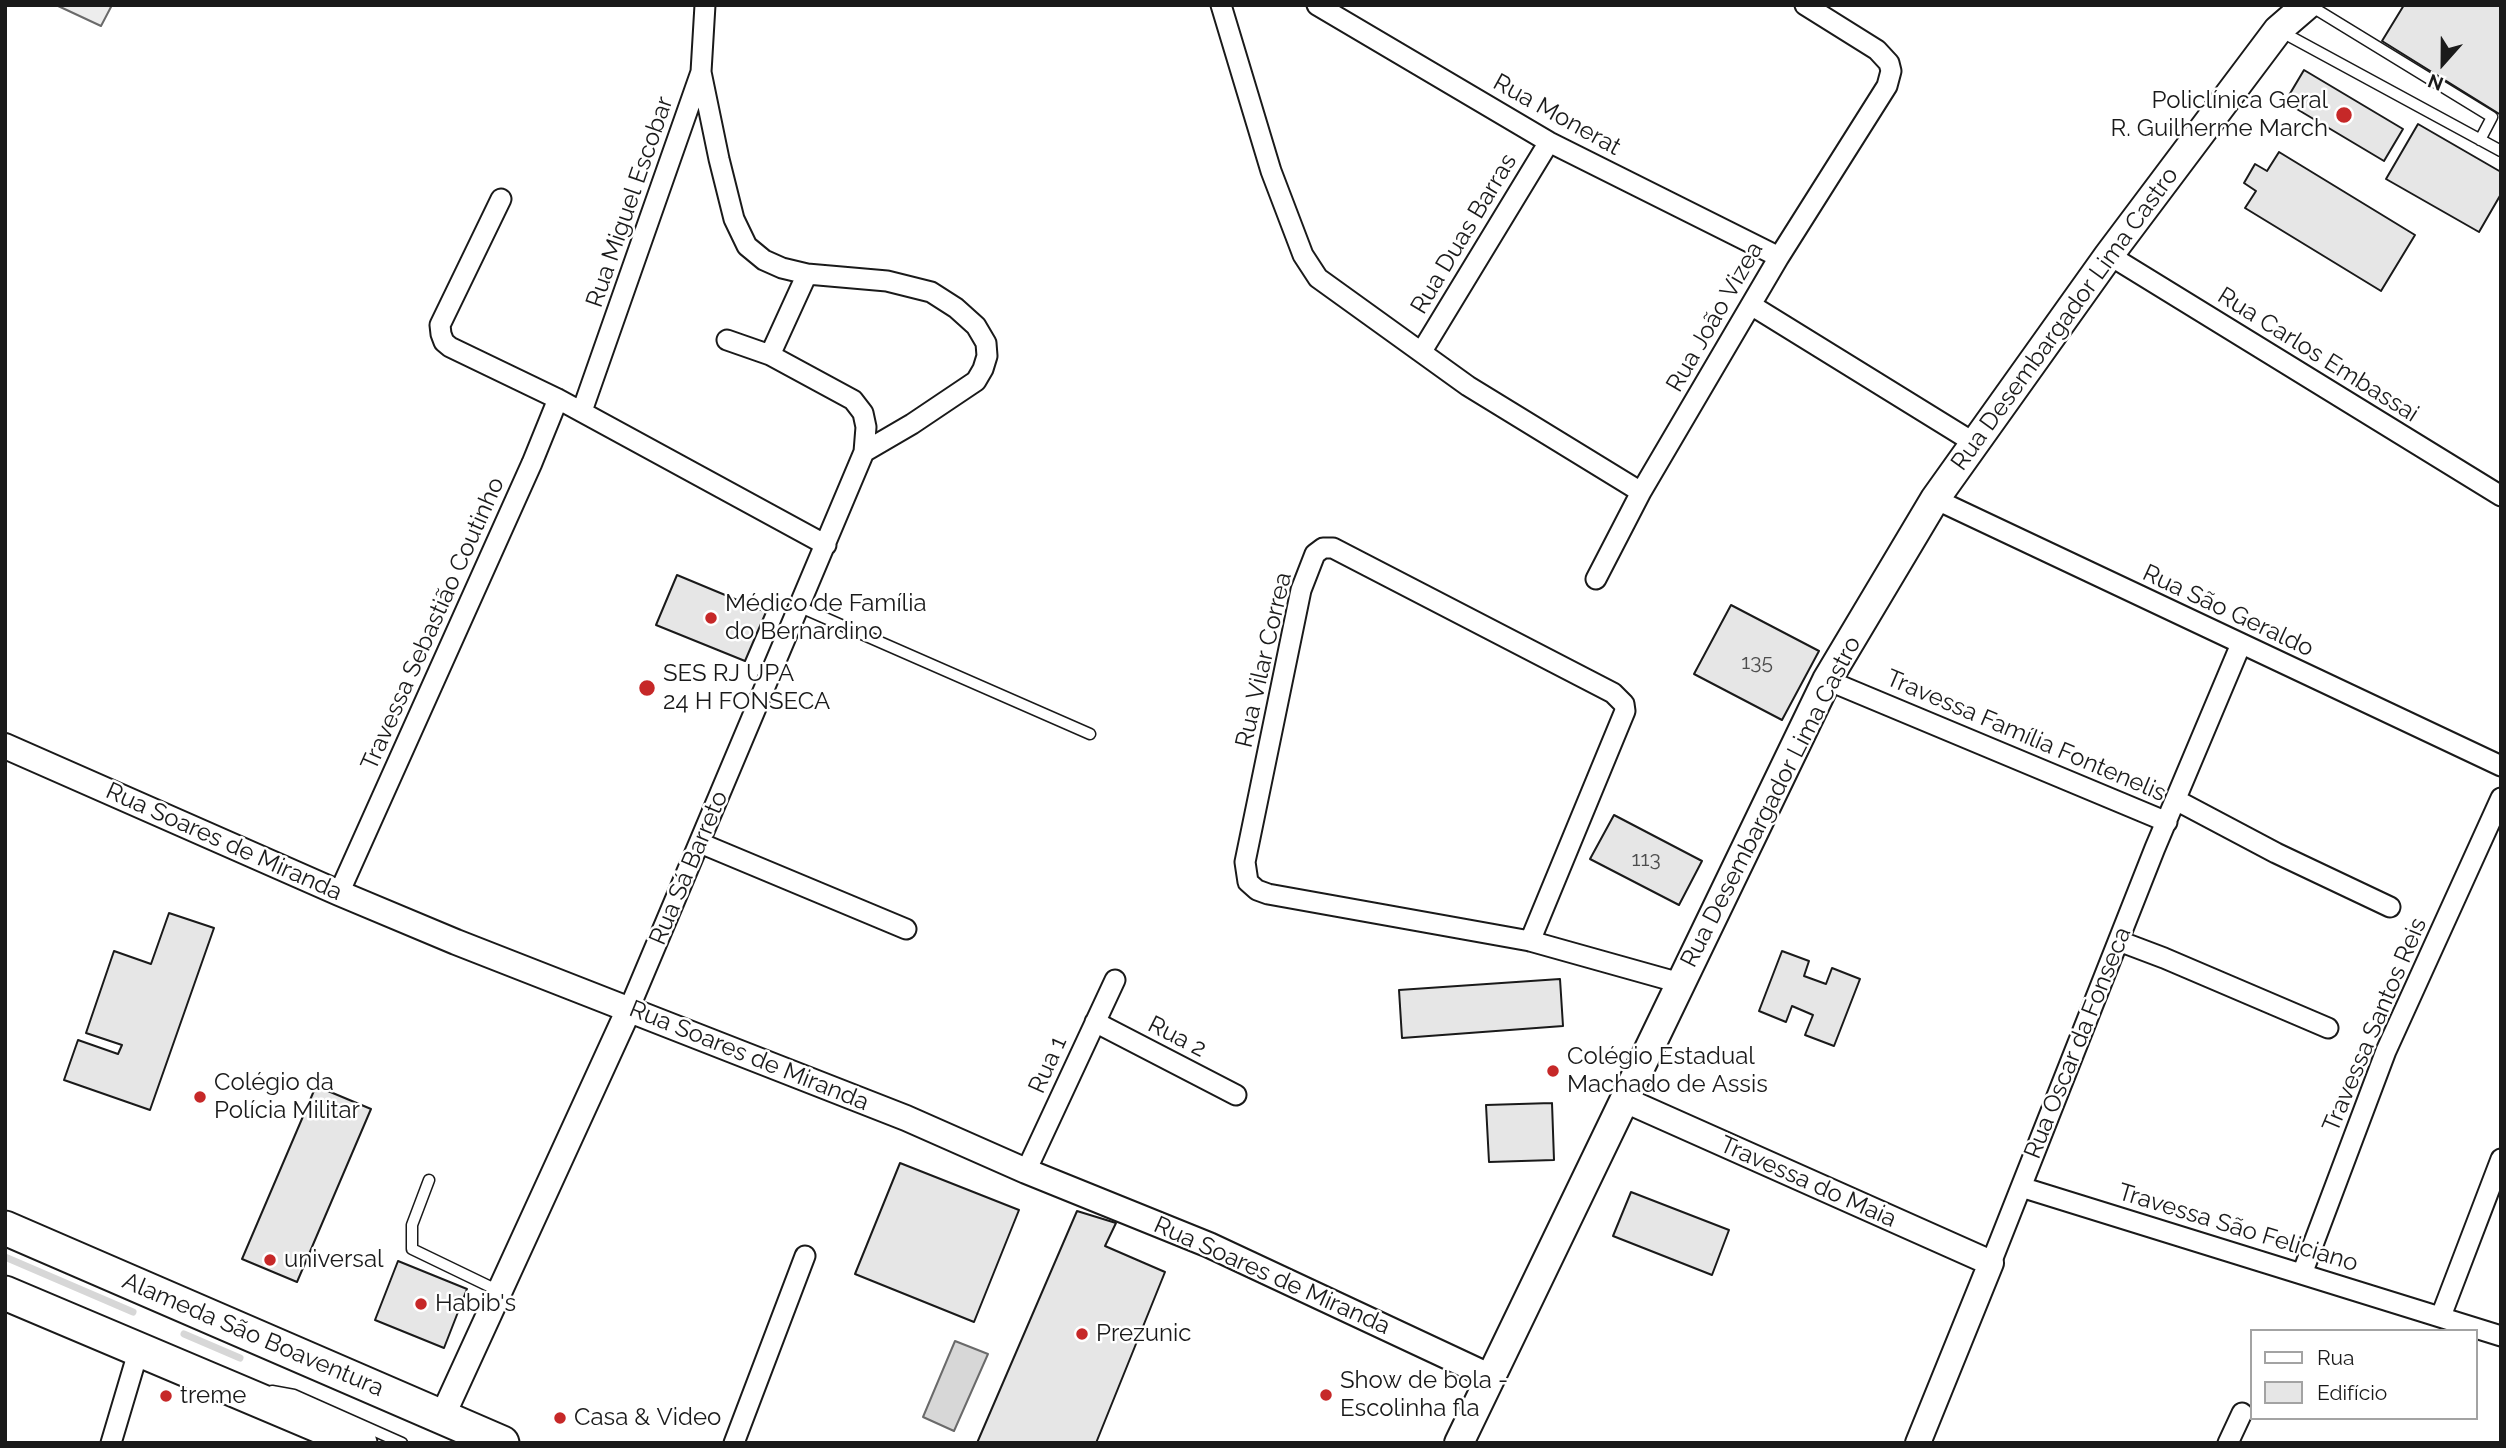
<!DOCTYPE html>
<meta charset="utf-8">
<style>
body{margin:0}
#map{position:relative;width:2506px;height:1448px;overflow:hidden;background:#fff;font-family:Raleway,sans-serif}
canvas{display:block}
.frame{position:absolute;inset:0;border:7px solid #1a1a1a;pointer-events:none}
.legend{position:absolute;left:2250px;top:1329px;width:228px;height:91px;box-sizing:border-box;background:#fff;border:2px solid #a3a3a3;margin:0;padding:9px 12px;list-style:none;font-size:21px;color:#1a1a1a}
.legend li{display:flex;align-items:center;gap:14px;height:35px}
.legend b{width:35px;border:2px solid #a3a3a3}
.north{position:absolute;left:2408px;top:28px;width:70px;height:70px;-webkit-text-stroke:5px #fff;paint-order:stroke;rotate:201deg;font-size:19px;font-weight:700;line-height:28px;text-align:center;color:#1a1a1a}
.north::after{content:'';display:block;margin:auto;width:24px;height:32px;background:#1a1a1a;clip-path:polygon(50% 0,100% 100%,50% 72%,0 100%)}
</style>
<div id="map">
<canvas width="2506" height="1448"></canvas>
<div class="frame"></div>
<ul class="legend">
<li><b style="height:9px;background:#fff"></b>Rua</li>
<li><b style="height:19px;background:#e6e6e6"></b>Edifício</li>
</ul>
<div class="north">N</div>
</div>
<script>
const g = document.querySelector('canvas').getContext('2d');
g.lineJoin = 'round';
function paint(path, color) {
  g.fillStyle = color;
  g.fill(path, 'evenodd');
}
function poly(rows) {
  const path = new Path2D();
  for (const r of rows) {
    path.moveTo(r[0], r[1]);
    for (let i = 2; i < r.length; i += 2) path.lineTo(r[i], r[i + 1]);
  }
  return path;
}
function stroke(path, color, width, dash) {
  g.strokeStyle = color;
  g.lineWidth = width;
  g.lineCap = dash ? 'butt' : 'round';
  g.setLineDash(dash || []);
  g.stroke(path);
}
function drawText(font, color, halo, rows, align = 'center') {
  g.font = font + ' Raleway,sans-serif';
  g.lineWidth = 5;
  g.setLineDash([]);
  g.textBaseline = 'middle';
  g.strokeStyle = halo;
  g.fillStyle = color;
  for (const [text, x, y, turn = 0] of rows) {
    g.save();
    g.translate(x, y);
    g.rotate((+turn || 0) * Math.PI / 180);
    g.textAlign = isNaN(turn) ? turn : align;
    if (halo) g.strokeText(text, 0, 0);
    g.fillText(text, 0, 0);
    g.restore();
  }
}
const built = poly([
 [56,5,112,5,101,26,56,5]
]);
const water = poly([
 [955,1341,988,1354,954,1431,923,1417,955,1341]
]);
const stream = poly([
 [5,1257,133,1312],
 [184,1334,240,1358]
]);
const building = poly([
 [2404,5,2501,5,2501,115,2382,41,2404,5],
 [2304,70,2403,129,2384,161,2285,102,2304,70],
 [2418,124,2501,172,2501,194,2479,232,2386,179,2418,124],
 [2279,152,2415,235,2381,291,2245,208,2256,191,2244,183,2255,164,2267,171,2279,152],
 [677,575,766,612,745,661,656,625,677,575],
 [1731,605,1819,651,1782,720,1694,674,1731,605],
 [1614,815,1702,861,1679,905,1590,859,1614,815],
 [169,913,214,928,150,1110,64,1080,78,1040,118,1054,122,1045,86,1033,114,951,151,964,169,913],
 [1782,951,1809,961,1804,976,1826,984,1832,968,1860,979,1834,1046,1805,1035,1813,1015,1792,1006,1786,1022,1759,1011,1782,951],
 [1560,979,1563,1026,1402,1038,1399,990,1560,979],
 [316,1086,371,1109,297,1282,242,1259,316,1086],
 [1552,1103,1554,1160,1489,1162,1486,1105,1552,1103],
 [900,1163,1019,1210,974,1322,855,1274,900,1163],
 [1631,1192,1729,1230,1712,1275,1613,1236,1631,1192],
 [1077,1211,1116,1223,1105,1246,1165,1272,1096,1443,977,1443,1077,1211],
 [398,1261,467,1289,444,1348,375,1320,398,1261]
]);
const service = poly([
 [2309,5,2492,117,2480,140],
 [2280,31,2501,151],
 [800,607,1090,734],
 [429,1180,412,1225,412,1249,499,1291],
 [272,1391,294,1395,402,1443]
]);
const minor = poly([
 [1221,5,1271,171,1303,255,1318,278,1468,386,1641,492],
 [1317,5,1549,142,1779,257],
 [701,72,719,159,734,219,747,246,764,260,782,268,807,274,887,281,931,292,956,308,976,326,986,343,987,356,983,369,976,381,912,424,864,452],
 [501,199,440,325,441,334,444,342,450,347,558,399],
 [2109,255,2501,496],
 [1751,305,1976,444],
 [1422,351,1549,142],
 [770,355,807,274],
 [582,411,701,72,705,5],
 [1935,499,2501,766],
 [1596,579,1641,492,1779,257,1887,86,1891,71,1889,63,1877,50,1805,5],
 [1827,680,2167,822],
 [2176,800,2276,853,2390,907],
 [700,843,906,929],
 [339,893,532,463,558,399,826,545],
 [1530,941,1625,711,1624,704,1613,693,1333,548,1323,548,1315,554,1301,590,1245,862,1248,882,1257,890,1268,894,1530,941,1680,983],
 [2119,941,2164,958,2328,1028],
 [629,1009,864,452,866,427,863,413,853,400,770,355,727,340],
 [1095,1022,1236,1095],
 [1026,1171,1115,980],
 [2021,1187,2501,1336],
 [1991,1263,2155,848,2241,644],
 [2302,1274,2386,1051,2501,798],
 [2441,1316,2501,1159],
 [111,1443,139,1349],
 [734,1443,805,1256],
 [2228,1443,2242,1413]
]);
const tertiary = poly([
 [5,746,339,893,456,942,906,1118,1026,1171,1209,1245,1489,1376],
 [1625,1100,1991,1263,1918,1443],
 [442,1417,629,1009]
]);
const secondary = poly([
 [1459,1443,1827,680,1935,499,2109,255,2278,30,2307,5]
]);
const trunk = poly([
 [5,1228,502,1443],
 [5,1293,360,1443]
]);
const markers = [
 [2344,115,9,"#c62828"],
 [711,618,7,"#c62828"],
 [647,688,9,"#c62828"],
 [1553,1071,7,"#c62828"],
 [200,1097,7,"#c62828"],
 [270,1260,7,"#c62828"],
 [421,1304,7,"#c62828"],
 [1082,1334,7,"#c62828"],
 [1326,1395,7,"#c62828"],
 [166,1396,7,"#c62828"],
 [560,1418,7,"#c62828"]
];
const numberNames = [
 ["135",1757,663],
 ["113",1646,860]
];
const poiNames = [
 ["Policlínica Geral",2328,101,"right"],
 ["R. Guilherme March",2328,129,"right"],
 ["Médico de Família",725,604],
 ["do Bernardino",725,632],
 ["SES RJ UPA",663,674],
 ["24 H FONSECA",663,702],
 ["Colégio Estadual",1567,1057],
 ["Machado de Assis",1567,1085],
 ["Colégio da",214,1083],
 ["Polícia Militar",214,1111],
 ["universal",284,1260],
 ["Habib's",435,1304],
 ["Prezunic",1096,1334],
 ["Show de bola -",1340,1381],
 ["Escolinha fla",1340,1409],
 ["treme",180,1396],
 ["Casa & Video",574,1418]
];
const streetNames = [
 ["Rua Monerat",1557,115,29],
 ["Rua Miguel Escobar",630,202,-71],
 ["Rua Duas Barras",1464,234,-59],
 ["Rua João Vizea",1715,317,-60],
 ["Rua Desembargador Lima Castro",2065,319,-54],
 ["Rua Carlos Embassai",2318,355,32],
 ["Rua São Geraldo",2228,611,25],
 ["Travessa Sebastião Coutinho",433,624,-66],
 ["Rua Vilar Correa",1264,660,-77],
 ["Travessa Família Fontenelis",2026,736,23],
 ["Rua Desembargador Lima Castro",1771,802,-63],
 ["Rua Soares de Miranda",224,842,24],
 ["Rua Sá Barreto",689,868,-67],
 ["Travessa Santos Reis",2375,1025,-67],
 ["Rua 2",1177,1037,27],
 ["Rua Oscar da Fonseca",2078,1043,-68],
 ["Rua Soares de Miranda",749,1056,22],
 ["Rua 1",1048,1065,-66],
 ["Travessa do Maia",1808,1182,24],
 ["Travessa São Feliciano",2238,1228,17],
 ["Rua Soares de Miranda",1272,1276,24],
 ["Alameda São Boaventura",253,1335,23]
];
paint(built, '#ededed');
stroke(built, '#6a6a6a', 2);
paint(water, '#d7d7d7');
stroke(water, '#6a6a6a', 2);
stroke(stream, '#d7d7d7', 7);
paint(building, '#e6e6e6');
stroke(building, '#1a1a1a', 2);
stroke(service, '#1a1a1a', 13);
stroke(minor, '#1a1a1a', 23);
stroke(tertiary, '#1a1a1a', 28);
stroke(secondary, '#1a1a1a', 32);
stroke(trunk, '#1a1a1a', 37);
stroke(service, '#fff', 10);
stroke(minor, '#fff', 19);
stroke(tertiary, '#fff', 24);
stroke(secondary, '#fff', 28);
stroke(trunk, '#fff', 33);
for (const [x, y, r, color] of markers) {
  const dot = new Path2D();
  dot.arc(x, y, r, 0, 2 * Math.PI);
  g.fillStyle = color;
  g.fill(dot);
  stroke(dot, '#fff', 2.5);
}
drawText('21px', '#4d4d4d', null, numberNames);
drawText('24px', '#1a1a1a', '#fff', poiNames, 'left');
drawText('24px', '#1a1a1a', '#fff', streetNames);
</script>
